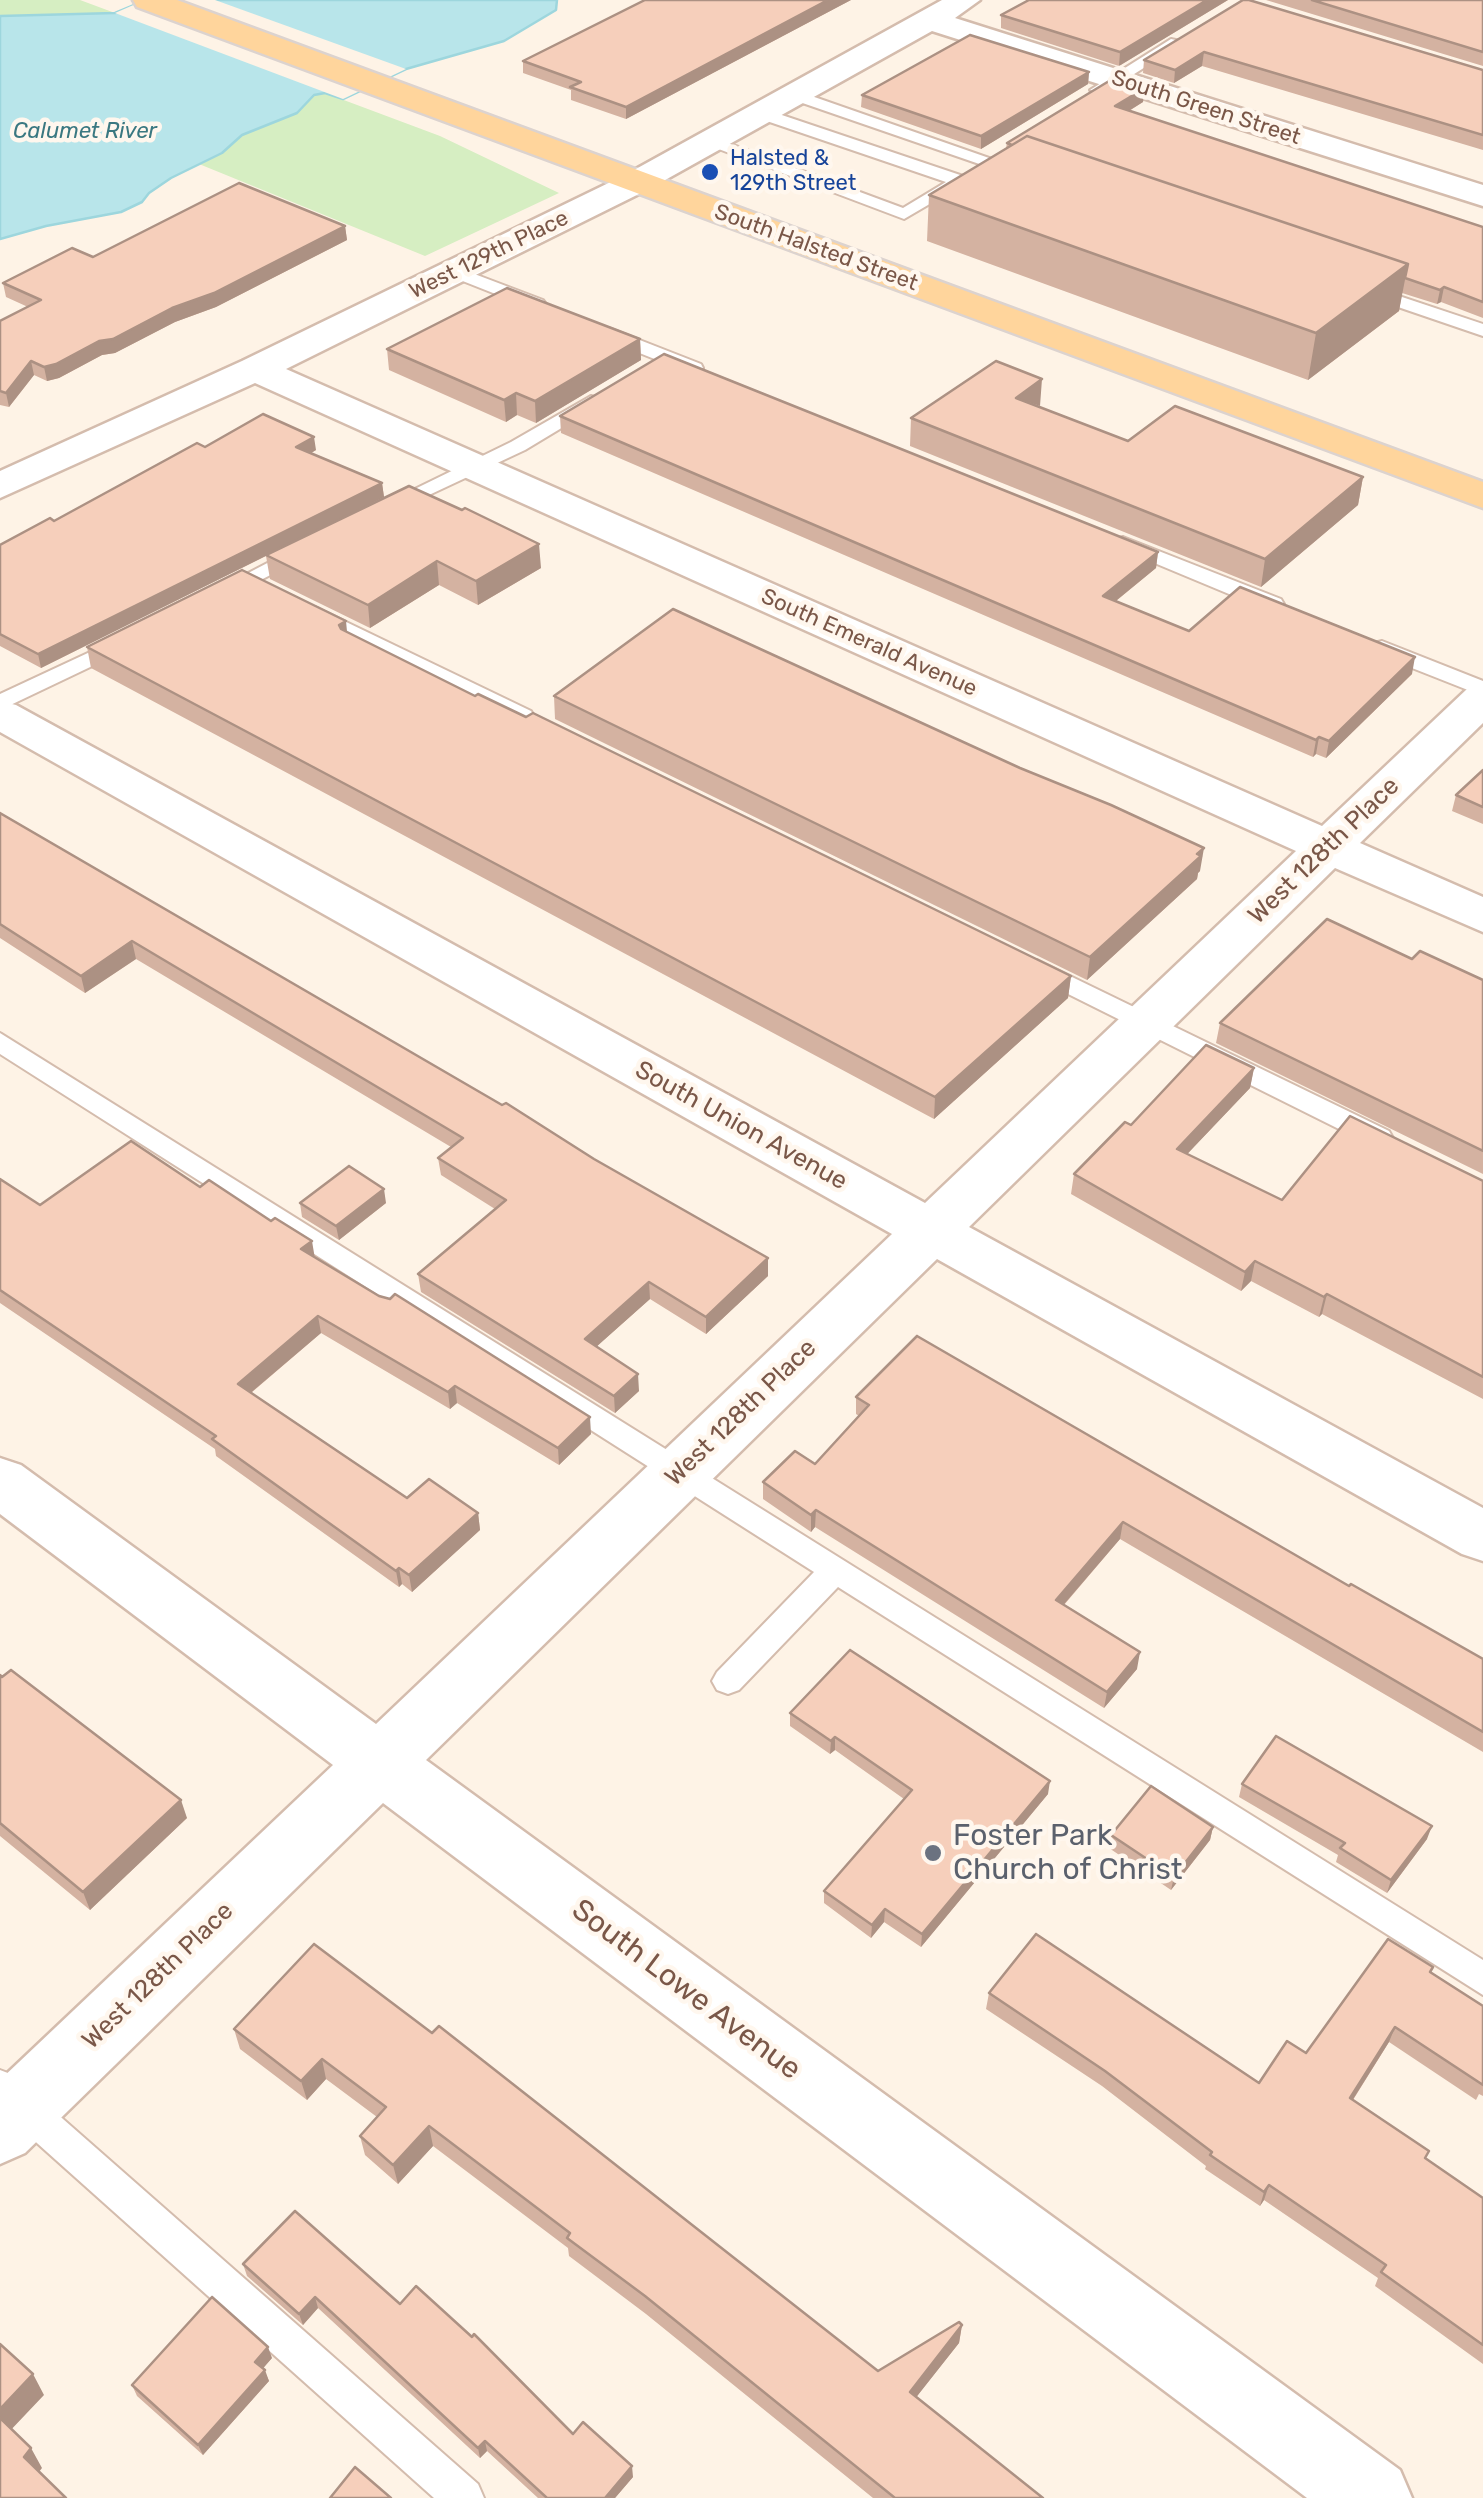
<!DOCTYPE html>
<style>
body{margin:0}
canvas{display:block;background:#fef3e6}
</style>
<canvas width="1483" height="2498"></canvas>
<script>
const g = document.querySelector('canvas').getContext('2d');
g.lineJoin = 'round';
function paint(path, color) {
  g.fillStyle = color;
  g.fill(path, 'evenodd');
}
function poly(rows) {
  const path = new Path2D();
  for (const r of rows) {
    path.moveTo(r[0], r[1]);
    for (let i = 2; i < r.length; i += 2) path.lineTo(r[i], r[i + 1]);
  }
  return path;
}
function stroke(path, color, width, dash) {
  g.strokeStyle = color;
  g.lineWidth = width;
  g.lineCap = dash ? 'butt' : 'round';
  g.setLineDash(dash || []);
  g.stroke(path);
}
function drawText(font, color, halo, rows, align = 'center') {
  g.font = font + ' Rubik,sans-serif';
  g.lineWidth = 9;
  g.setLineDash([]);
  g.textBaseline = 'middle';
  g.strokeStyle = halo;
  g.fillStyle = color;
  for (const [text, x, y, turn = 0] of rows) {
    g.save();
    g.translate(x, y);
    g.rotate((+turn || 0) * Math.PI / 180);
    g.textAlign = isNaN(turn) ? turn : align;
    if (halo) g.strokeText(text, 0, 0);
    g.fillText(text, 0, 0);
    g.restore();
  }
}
const green = poly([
 [0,0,80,0,115,13,0,16],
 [325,93,440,136,559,193,425,256,199,164,222,153,242,135,297,113,314,95]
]);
const water = poly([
 [146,0,557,0,556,10,504,41,406,69,343,99,325,93,314,95,297,113,242,135,222,153,171,178,149,193,142,202,121,212,46,226,0,239,0,16,115,13,146,0]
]);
const pier = poly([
 [145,0,215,0,406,69,343,99,115,13]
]);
const service = poly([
 [1171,39,1185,42,1104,93,1090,90,1171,39],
 [788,92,800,92,1032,173,1017,177,788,98,788,92],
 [761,108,966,177,969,181,904,219,700,142,714,138,903,208,946,182,755,117,755,109,761,108],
 [456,267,543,300,546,304,543,308,531,308,450,276,447,272,456,267],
 [1366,285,1483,324,1483,336,1360,294,1360,286,1366,285],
 [609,328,701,364,703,368,694,374,687,372,602,338,602,330,609,328],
 [591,396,598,398,598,406,525,450,397,510,383,510,380,506,511,442,591,396],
 [1123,537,1281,599,1284,604,1273,610,1265,609,1116,547,1113,543,1116,539,1123,537],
 [298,547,308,553,305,557,228,597,214,597,210,593,298,547],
 [315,607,531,711,534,716,523,723,515,721,307,618,304,613,307,608,315,607],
 [120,638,128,639,131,644,128,649,0,710,0,694,120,638],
 [1382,641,1483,681,1483,696,1374,653,1371,648,1374,643,1382,641],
 [1037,960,1389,1131,1393,1138,1389,1145,1371,1145,1028,974,1025,968,1028,962,1037,960],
 [0,1033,1483,1960,1483,1995,838,1587,739,1690,728,1694,717,1690,712,1681,717,1672,814,1572,0,1054,0,1033],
 [0,2070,13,2075,478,2484,484,2498,434,2498,0,2110,0,2070]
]);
const minor = poly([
 [942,0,980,0,955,18,1483,185,1483,206,932,31,649,189,286,369,1322,826,1467,689,1483,685,1483,723,1360,843,1483,897,1483,932,1335,868,969,1227,1483,1508,1483,1561,1462,1554,937,1259,426,1760,1400,2470,1412,2498,1307,2498,383,1803,25,2153,0,2164,0,2080,333,1765,0,1514,0,1458,21,1465,376,1724,892,1234,0,732,0,701,16,705,925,1203,1296,851,255,383,0,498,0,471,242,361,625,175,942,0]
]);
const primary = poly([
 [133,0,177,0,1483,482,1483,508,137,7,133,0]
]);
const wall = poly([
 [645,0,851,0,626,119,571,100,571,90,523,73,523,61],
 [1228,0,1119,66,1001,28,1001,15],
 [1243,0,1483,70,1483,150,1202,66,1174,83,1143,73,1144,60],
 [1266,0,1483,0,1483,66],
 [1089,72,1088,84,981,149,861,107,862,95],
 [1145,88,1143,102,1129,111,1483,227,1483,318,1441,302,1437,304,1402,293,1399,311,1308,380,927,241,929,195,1006,148,1007,143],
 [345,226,347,240,216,307,175,322,115,353,102,355,59,378,47,381,34,375,9,407,0,405,0,321,28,307,6,297,3,283,93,257],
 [640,339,641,360,536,423,517,415,506,422,389,370,387,349],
 [1039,407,1128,441,1363,477,1358,505,1261,587,910,446,911,418],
 [560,416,1158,552,1156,568,1116,601,1189,631,1412,674,1326,758,1316,754,1313,757,561,433],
 [205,447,316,450,311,453,382,483,384,497,303,537,541,568,478,605,439,585,370,628,270,579,266,556,41,668,0,646,0,545,54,521],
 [347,632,475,696,1071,976,1068,998,934,1119,91,668,87,647],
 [554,696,1200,871,1198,873,1197,879,1087,980,555,719],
 [1483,770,1483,824,1452,811,1456,795],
 [0,813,594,1159,768,1258,768,1276,706,1334,650,1299,597,1346,639,1391,615,1413,421,1292,418,1274,495,1209,441,1175,438,1158,451,1147,136,959,85,993,0,938],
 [1412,959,1483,980,1483,1174,1216,1043,1220,1023],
 [1254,1068,1250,1088,1187,1154,1282,1200,1483,1181,1483,1399,1322,1314,1319,1317,1251,1281,1241,1291,1071,1194,1074,1174,1131,1125],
 [0,1179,40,1205,200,1187,314,1257,591,1434,559,1465,457,1403,450,1409,321,1333,251,1393,407,1498,478,1513,480,1530,412,1592,402,1584,399,1587,216,1456,215,1449,0,1303],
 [300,1203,386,1203,339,1240,302,1217],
 [856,1397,1349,1586,1483,1659,1483,1752,1120,1539,1064,1605,1137,1669,1104,1708,815,1527,811,1532,763,1499,763,1482,815,1464,859,1416,856,1414],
 [0,1675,187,1818,90,1910,0,1836],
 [790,1713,1048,1794,921,1947,884,1922,871,1938,824,1903,824,1891,904,1799,835,1750,830,1754,790,1726],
 [1242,1784,1427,1839,1387,1893,1336,1862,1338,1855,1239,1797],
 [1213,1827,1210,1840,1171,1890,1109,1848,1111,1835],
 [314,1944,878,2371,962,2325,959,2343,916,2397,1043,2498,873,2498,646,2314,569,2256,568,2248,433,2146,398,2184,365,2155,360,2136,377,2117,326,2079,307,2100,240,2049,234,2029],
 [1431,1972,1483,2006,1483,2096,1479,2094,1476,2100,1389,2042,1353,2100,1426,2158,1483,2198,1483,2364,1375,2286,1378,2278,1264,2200,1260,2206,1205,2169,1206,2166,1102,2086,986,2009,989,1993,1259,2083],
 [243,2264,400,2304,573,2434,633,2477,615,2498,538,2498,487,2451,480,2458,318,2308,303,2325,247,2276],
 [272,2358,263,2368,269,2381,203,2455,137,2396,132,2385]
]);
const shadedWall = poly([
 [828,0,851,0,626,119,626,107],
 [1207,0,1228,0,1119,66,1120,52],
 [1204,52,1202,66,1174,83,1175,70],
 [1089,72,1088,84,981,149,981,136],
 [1145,88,1143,102,1114,120,1115,106],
 [345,226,347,240,216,307,175,322,115,353,102,355,59,378,47,381,44,367],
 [1408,264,1399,311,1308,380,1316,333],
 [1444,287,1441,302,1437,304,1440,290],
 [640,339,641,360,536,423,535,401],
 [31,361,34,375,9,407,6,393],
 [1042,379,1040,406,1016,398],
 [516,393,517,415,506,422,504,400],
 [314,437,316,450,298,461,296,447],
 [1363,477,1358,505,1261,587,1265,559],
 [382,483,384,497,41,668,38,654],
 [539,544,541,568,478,605,476,581],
 [1158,552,1156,568,1101,613,1103,596],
 [437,561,439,585,370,628,368,605],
 [346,621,348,642,339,625],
 [1415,657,1412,674,1326,758,1329,741],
 [1319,737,1316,754,1313,757,1316,740],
 [1204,848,1200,871,1198,873,1197,879,1087,980,1090,957],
 [132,941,136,959,85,993,81,976],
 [1071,976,1068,998,934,1119,935,1097],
 [1254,1068,1250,1088,1174,1168,1177,1149],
 [384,1189,386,1203,339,1240,336,1226],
 [312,1241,315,1259,301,1249],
 [768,1258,768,1276,706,1334,706,1317],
 [1255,1261,1251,1281,1241,1291,1245,1272],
 [649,1282,650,1299,586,1356,585,1339],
 [1327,1294,1322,1314,1319,1317,1324,1297],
 [318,1316,321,1333,241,1401,238,1384],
 [638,1374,639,1391,615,1413,614,1396],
 [455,1386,457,1403,450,1409,448,1392],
 [590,1417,591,1434,559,1465,558,1448],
 [816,1510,815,1527,811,1532,811,1515],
 [478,1513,480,1530,412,1592,409,1575],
 [1123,1522,1120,1539,1053,1617,1056,1600],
 [399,1568,402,1584,399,1587,396,1571],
 [1140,1652,1137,1669,1104,1708,1107,1692],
 [835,1737,835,1750,830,1754,831,1741],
 [1050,1781,1048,1794,921,1947,922,1934],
 [181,1800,187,1818,90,1910,83,1892],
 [1432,1826,1427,1839,1387,1893,1391,1880],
 [1213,1827,1210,1840,1171,1890,1174,1877],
 [885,1909,884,1922,871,1938,872,1925],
 [1395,2027,1389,2042,1345,2112,1350,2098],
 [322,2059,326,2079,307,2100,301,2081],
 [429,2126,433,2146,398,2184,393,2165],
 [1269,2185,1264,2200,1260,2206,1264,2192],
 [315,2297,318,2308,303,2325,299,2314],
 [962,2325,959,2343,907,2409,910,2392],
 [268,2347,272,2358,259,2373,255,2362],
 [265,2370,269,2381,203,2455,198,2445],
 [33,2374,44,2395,7,2434,0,2422,0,2409],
 [485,2441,487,2451,480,2458,478,2448],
 [31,2448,42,2468,35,2477,24,2457],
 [632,2466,633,2477,615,2498,605,2498]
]);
const building = poly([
 [645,0,828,0,626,107,570,87,581,82,523,61,645,0],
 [1029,0,1207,0,1120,52,1001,15,1029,0],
 [1243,0,1249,0,1483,70,1483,135,1204,52,1175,70,1144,60,1243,0],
 [1312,0,1483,0,1483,52,1312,0],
 [970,35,1089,72,981,136,862,95,970,35],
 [1114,78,1145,88,1115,106,1483,227,1483,302,1444,287,1440,290,1405,278,1408,264,1027,136,1012,145,1007,143,1114,78],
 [1027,136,1408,264,1316,333,929,195,1027,136],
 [239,183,345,226,214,293,172,308,113,339,99,341,56,364,44,367,31,361,6,393,0,391,0,321,41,300,3,283,72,248,93,257,239,183],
 [507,288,640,339,535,401,516,393,504,400,387,349,507,288],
 [664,354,1158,552,1103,596,1189,631,1240,587,1415,657,1329,741,1319,737,1316,740,560,416,664,354],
 [996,361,1042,379,1016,398,1128,441,1175,406,1363,477,1265,559,911,418,996,361],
 [263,414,314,437,296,447,382,483,38,654,0,634,0,545,50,518,54,521,197,443,205,447,263,414],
 [409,486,462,510,465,508,539,544,476,581,437,561,368,605,266,555,409,486],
 [242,570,346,621,339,625,341,629,475,696,478,694,526,717,533,713,1071,976,935,1097,87,647,242,570],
 [673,609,1020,768,1111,805,1204,848,1197,854,1201,856,1090,957,554,696,673,609],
 [1483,770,1483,807,1456,795,1483,770],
 [0,813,502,1105,506,1103,594,1159,768,1258,706,1317,649,1282,585,1339,638,1374,614,1396,418,1274,506,1200,438,1158,463,1138,132,941,81,976,0,924,0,813],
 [1327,919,1412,959,1420,951,1483,980,1483,1151,1220,1023,1327,919],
 [1206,1045,1254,1068,1177,1149,1282,1200,1350,1116,1483,1181,1483,1377,1327,1294,1324,1297,1255,1261,1245,1272,1074,1174,1125,1122,1131,1125,1206,1045],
 [131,1141,200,1187,209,1180,271,1221,275,1218,312,1241,301,1249,379,1296,390,1299,395,1294,590,1417,558,1448,455,1386,448,1392,318,1316,238,1384,407,1498,429,1479,478,1513,409,1575,399,1568,396,1571,212,1439,216,1436,0,1290,0,1179,40,1205,131,1141],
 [349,1166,384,1189,336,1226,300,1203,349,1166],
 [917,1336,1349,1586,1351,1584,1483,1659,1483,1732,1123,1522,1056,1600,1140,1652,1107,1692,816,1510,811,1515,763,1482,795,1451,815,1464,869,1405,856,1397,917,1336],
 [850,1650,1050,1781,922,1934,885,1909,872,1925,824,1891,912,1790,835,1737,831,1741,790,1713,850,1650],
 [11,1670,181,1800,83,1892,0,1823,0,1675,2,1677,11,1670],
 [1276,1736,1432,1826,1391,1880,1340,1848,1345,1843,1242,1784,1276,1736],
 [1151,1786,1213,1827,1174,1877,1111,1835,1151,1786],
 [1036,1934,1259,2083,1287,2041,1306,2053,1388,1939,1433,1967,1430,1972,1483,2006,1483,2085,1395,2027,1350,2098,1429,2151,1425,2158,1483,2198,1483,2345,1381,2272,1386,2265,1269,2185,1264,2192,1210,2155,1212,2152,1105,2071,989,1993,1036,1934],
 [314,1944,432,2033,439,2026,878,2371,959,2322,962,2325,910,2392,1043,2498,895,2498,645,2296,567,2238,570,2233,429,2126,393,2165,360,2136,386,2107,322,2059,301,2081,234,2029,314,1944],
 [295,2211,400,2304,416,2286,472,2337,474,2334,573,2434,583,2422,632,2466,605,2498,547,2498,485,2441,478,2448,315,2297,299,2314,243,2264,295,2211],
 [212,2297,268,2347,255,2362,265,2370,198,2445,132,2385,212,2297],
 [0,2344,33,2374,0,2409,0,2344],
 [0,2418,31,2448,24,2457,66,2498,0,2498,0,2418],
 [355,2467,391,2498,330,2498,355,2467]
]);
const markers = [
 [710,172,10,"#1a4fb4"],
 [933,1853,10,"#6b7280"]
];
const farStreetnames = [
 ["South Green Street",1206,108,18],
 ["South Halsted Street",816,248,20],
 ["West 129th Place",489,255,-26],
 ["South Emerald Avenue",869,643,24]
];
const farWaternames = [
 ["Calumet River",85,132]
];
const farTransitnames = [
 ["Halsted &",730,159],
 ["129th Street",730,184]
];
const streetNames = [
 ["West 128th Place",1324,851,-44],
 ["South Union Avenue",741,1126,29],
 ["West 128th Place",741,1413,-44],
 ["West 128th Place",158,1976,-44]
];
const nearWorshipnames = [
 ["Foster Park",953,1836],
 ["Church of Christ",953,1870]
];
const nearStreetnames = [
 ["South Lowe Avenue",686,1990,37]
];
paint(green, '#d6eec2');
paint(water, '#b8e5ea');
stroke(water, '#9dd6dd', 2.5);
paint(pier, '#fef3e6');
stroke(service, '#d4bcad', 4);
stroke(minor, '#d4bcad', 5);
stroke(primary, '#dcd3cf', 5);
paint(service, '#fff');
paint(minor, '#fff');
paint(primary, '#ffd59c');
paint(wall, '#d4b2a1');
paint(shadedWall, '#ac9183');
paint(building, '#f6cfbb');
stroke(building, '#ac9183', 2.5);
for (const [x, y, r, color] of markers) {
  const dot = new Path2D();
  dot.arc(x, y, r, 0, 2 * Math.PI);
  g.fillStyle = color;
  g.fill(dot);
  stroke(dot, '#fff7ee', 4);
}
drawText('22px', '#7a5748', '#fff7ee', farStreetnames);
drawText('italic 22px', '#3a7881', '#fff7ee', farWaternames);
drawText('22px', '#164399', '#fff7ee', farTransitnames, 'left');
drawText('25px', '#7a5748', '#fff7ee', streetNames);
drawText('30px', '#5b616d', '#fff7ee', nearWorshipnames, 'left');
drawText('30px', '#7a5748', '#fff7ee', nearStreetnames);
</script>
